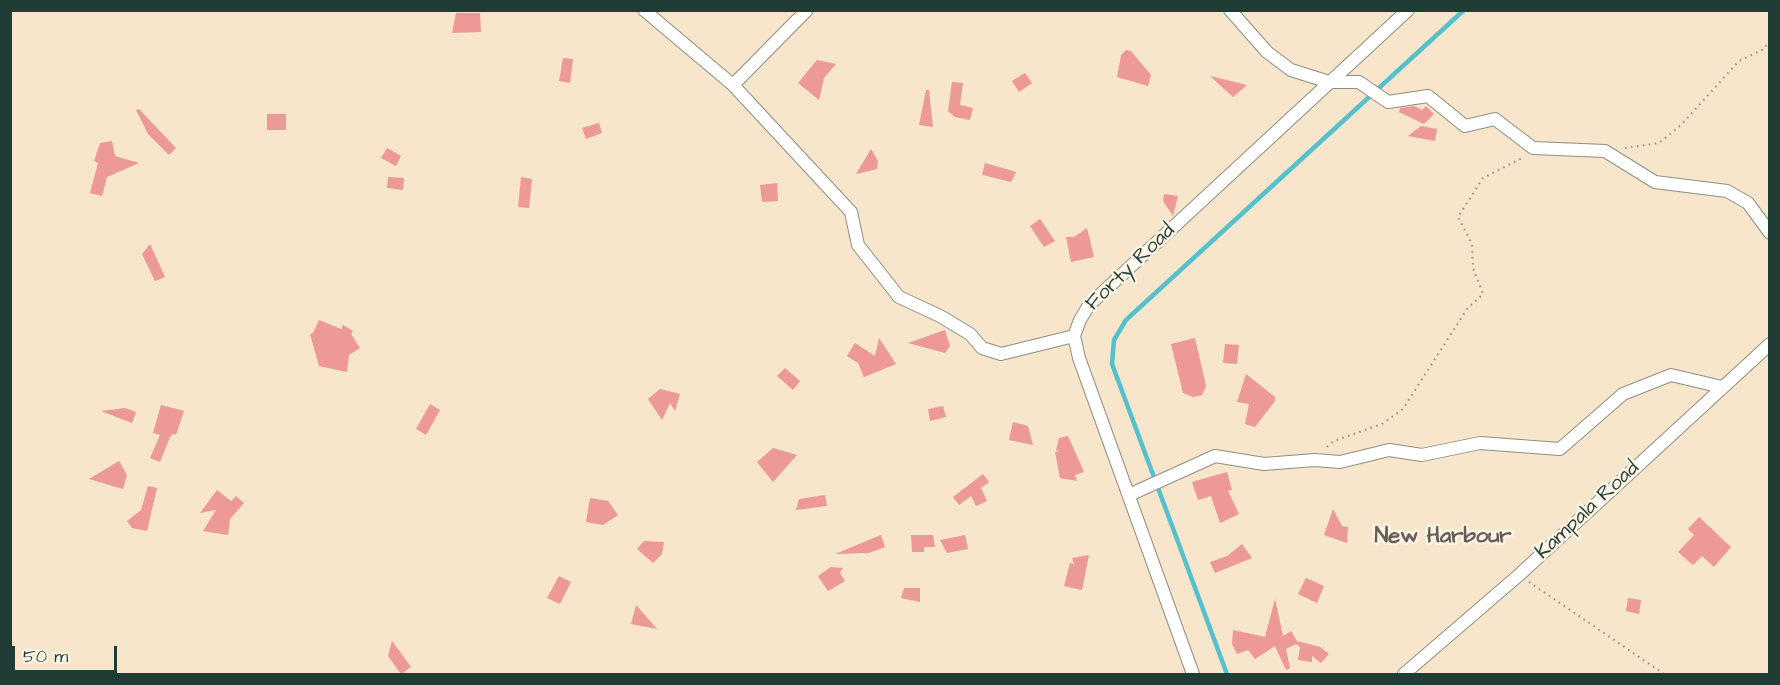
<!DOCTYPE html>
<style>
body{margin:0}
#map{position:relative;width:1780px;height:685px;overflow:hidden;background:#f7e5cc;font-family:"Architects Daughter",sans-serif}
canvas{display:block}
.frame{position:absolute;inset:0;border:12px solid #1f3d34;pointer-events:none}
.scale{position:absolute;left:12px;top:646px;width:105px;height:27px;box-sizing:border-box;border:3px solid #1f3d34;border-top:0;padding-left:8px;font-size:18px;line-height:21px;white-space:nowrap;color:#1f3d34;-webkit-text-stroke:4px #fcf5e5;paint-order:stroke}
</style>
<div id="map">
<canvas width="1780" height="685"></canvas>
<div class="frame"></div>
<div class="scale">50 m</div>
</div>
<script>
const g = document.querySelector('canvas').getContext('2d');
g.lineJoin = 'round';
function poly(rows) {
  const path = new Path2D();
  for (const r of rows) {
    path.moveTo(r[0], r[1]);
    for (let i = 2; i < r.length; i += 2) path.lineTo(r[i], r[i + 1]);
  }
  return path;
}
function stroke(path, color, width, dash) {
  g.strokeStyle = color;
  g.lineWidth = width;
  g.lineCap = dash ? 'butt' : 'round';
  g.setLineDash(dash || []);
  g.stroke(path);
}
function paint(path, color) {
  g.fillStyle = color;
  g.fill(path, 'evenodd');
}
function drawText(font, color, halo, rows, align = 'center') {
  g.font = font + ' "Architects Daughter",sans-serif';
  g.lineWidth = 5;
  g.setLineDash([]);
  g.textBaseline = 'middle';
  g.strokeStyle = halo;
  g.fillStyle = color;
  for (const [text, x, y, turn = 0] of rows) {
    g.save();
    g.translate(x, y);
    g.rotate((+turn || 0) * Math.PI / 180);
    g.textAlign = isNaN(turn) ? turn : align;
    if (halo) g.strokeText(text, 0, 0);
    g.fillText(text, 0, 0);
    g.restore();
  }
}
const stream = poly([
 [1227,674,1112,364,1114,340,1126,320,1464,10]
]);
const building = poly([
 [456,13,480,13,481,32,452,33],
 [1126,50,1131,51,1151,75,1148,86,1117,77,1121,55],
 [563,58,573,59,570,83,559,81],
 [817,60,836,64,824,78,819,100,798,83],
 [1025,73,1032,83,1019,92,1012,81],
 [1210,76,1247,85,1233,97],
 [952,82,963,83,960,105,973,108,970,120,955,117,948,111],
 [926,90,929,90,933,127,919,125],
 [1414,106,1422,110,1426,106,1434,114,1424,124,1399,112,1400,108],
 [139,109,176,148,169,155,148,134,136,110],
 [267,114,286,114,286,130,267,130],
 [599,123,602,133,586,139,582,128],
 [1421,126,1437,129,1435,141,1408,136],
 [112,141,115,156,139,163,107,177,102,196,90,193,98,163,94,161,100,143],
 [387,148,401,156,396,166,381,158],
 [871,149,878,161,877,169,856,174],
 [985,163,1016,172,1011,182,982,175],
 [388,177,404,178,403,190,387,188],
 [521,177,532,179,529,208,518,207],
 [777,183,778,201,762,202,760,185],
 [1164,194,1178,196,1173,216,1163,201],
 [1040,219,1055,241,1044,247,1030,226],
 [1087,228,1094,257,1071,262,1066,237,1074,237],
 [150,244,165,277,155,281,142,254],
 [319,320,341,329,343,325,353,331,351,334,360,348,349,355,347,372,319,366,310,334,313,333],
 [945,330,950,346,945,353,908,343],
 [879,338,896,364,864,377,858,363,847,356,855,343,875,356],
 [1195,338,1206,386,1202,395,1193,397,1183,393,1171,344],
 [1225,344,1239,345,1237,364,1223,363],
 [785,368,800,381,793,390,777,376],
 [1246,374,1275,397,1275,401,1255,427,1245,424,1249,404,1237,402],
 [660,389,680,394,675,411,670,403,662,420,648,399],
 [430,404,440,410,426,435,416,429],
 [161,405,184,411,176,435,173,434,170,437,160,462,150,458,160,435,153,433],
 [943,406,946,417,930,421,928,409],
 [125,408,136,412,132,423,101,411],
 [1013,422,1028,426,1033,445,1009,440],
 [1068,436,1084,472,1075,475,1077,481,1060,478,1055,452,1059,451,1056,450,1059,438],
 [773,448,797,455,773,482,757,462],
 [119,461,127,475,123,489,89,479],
 [1227,472,1232,490,1228,491,1239,514,1220,523,1211,496,1198,500,1192,482],
 [983,474,989,482,981,488,987,501,976,506,971,496,959,505,953,497],
 [148,486,157,488,147,531,132,528,127,521,141,510],
 [217,490,231,501,236,496,244,503,230,519,228,535,203,531,216,510,200,513],
 [825,495,827,506,796,510,799,499],
 [590,498,608,501,618,515,603,525,586,522],
 [1333,509,1342,526,1348,527,1347,543,1324,535],
 [1699,517,1731,547,1714,567,1702,556,1693,565,1678,552,1694,535,1688,529],
 [881,535,885,547,869,553,835,554],
 [911,535,933,535,935,547,924,547,924,552,912,552],
 [965,535,968,549,947,553,940,540],
 [644,541,664,542,662,554,653,563,637,549],
 [1242,544,1252,558,1215,573,1210,562,1227,556],
 [1089,555,1082,590,1064,586,1070,563,1074,564,1072,558],
 [831,567,843,568,840,573,845,581,828,591,818,576],
 [559,576,571,582,560,604,547,598],
 [1306,578,1324,586,1317,603,1298,594],
 [904,588,920,588,920,602,901,598],
 [1628,598,1641,600,1639,614,1626,611],
 [1275,599,1283,636,1291,631,1297,641,1320,647,1329,654,1321,663,1312,656,1312,662,1298,660,1300,647,1296,644,1286,649,1290,668,1286,670,1275,646,1255,659,1248,650,1237,654,1232,644,1233,630,1265,637],
 [636,605,657,629,631,624],
 [392,641,411,667,401,674,388,656]
]);
const path = poly([
 [1625,148,1659,143,1681,125,1739,61,1764,49,1770,40],
 [1327,447,1334,441,1382,424,1403,409,1467,309,1483,294,1473,268,1472,244,1458,217,1483,178,1524,157],
 [1529,582,1664,674]
]);
const street = poly([
 [644,10,733,85,851,212,858,245,899,297,940,316,970,334,982,348,1001,354,1074,336],
 [1230,10,1267,52,1291,70,1329,82,1359,82,1388,102,1428,96,1465,126,1495,119,1533,148,1605,151,1655,182,1727,191,1748,203,1770,233],
 [733,85,807,10],
 [1129,495,1215,456,1264,464,1315,460,1340,462,1389,450,1422,455,1480,443,1560,449,1623,394,1671,375,1722,387],
 [1193,674,1079,358,1074,336,1080,320,1089,305,1408,10],
 [1404,674,1519,575,1770,344]
]);
const streetNames = [
 ["Forty Road",1131,268,-44],
 ["Kampala Road",1588,511,-43]
];
const neighbourhoodNames = [
 ["New Harbour",1443,537]
];
stroke(stream, '#54c1cc', 4.5);
paint(building, '#ed9997');
stroke(street, '#8b9180', 14);
stroke(path, '#8b9180', 2, [1.5, 4.5]);
stroke(street, '#fff', 12);
drawText('21px', '#1f3d34', '#fcf5e5', streetNames);
drawText('bold 22px', '#675d57', '#fcf5e5', neighbourhoodNames);
</script>
